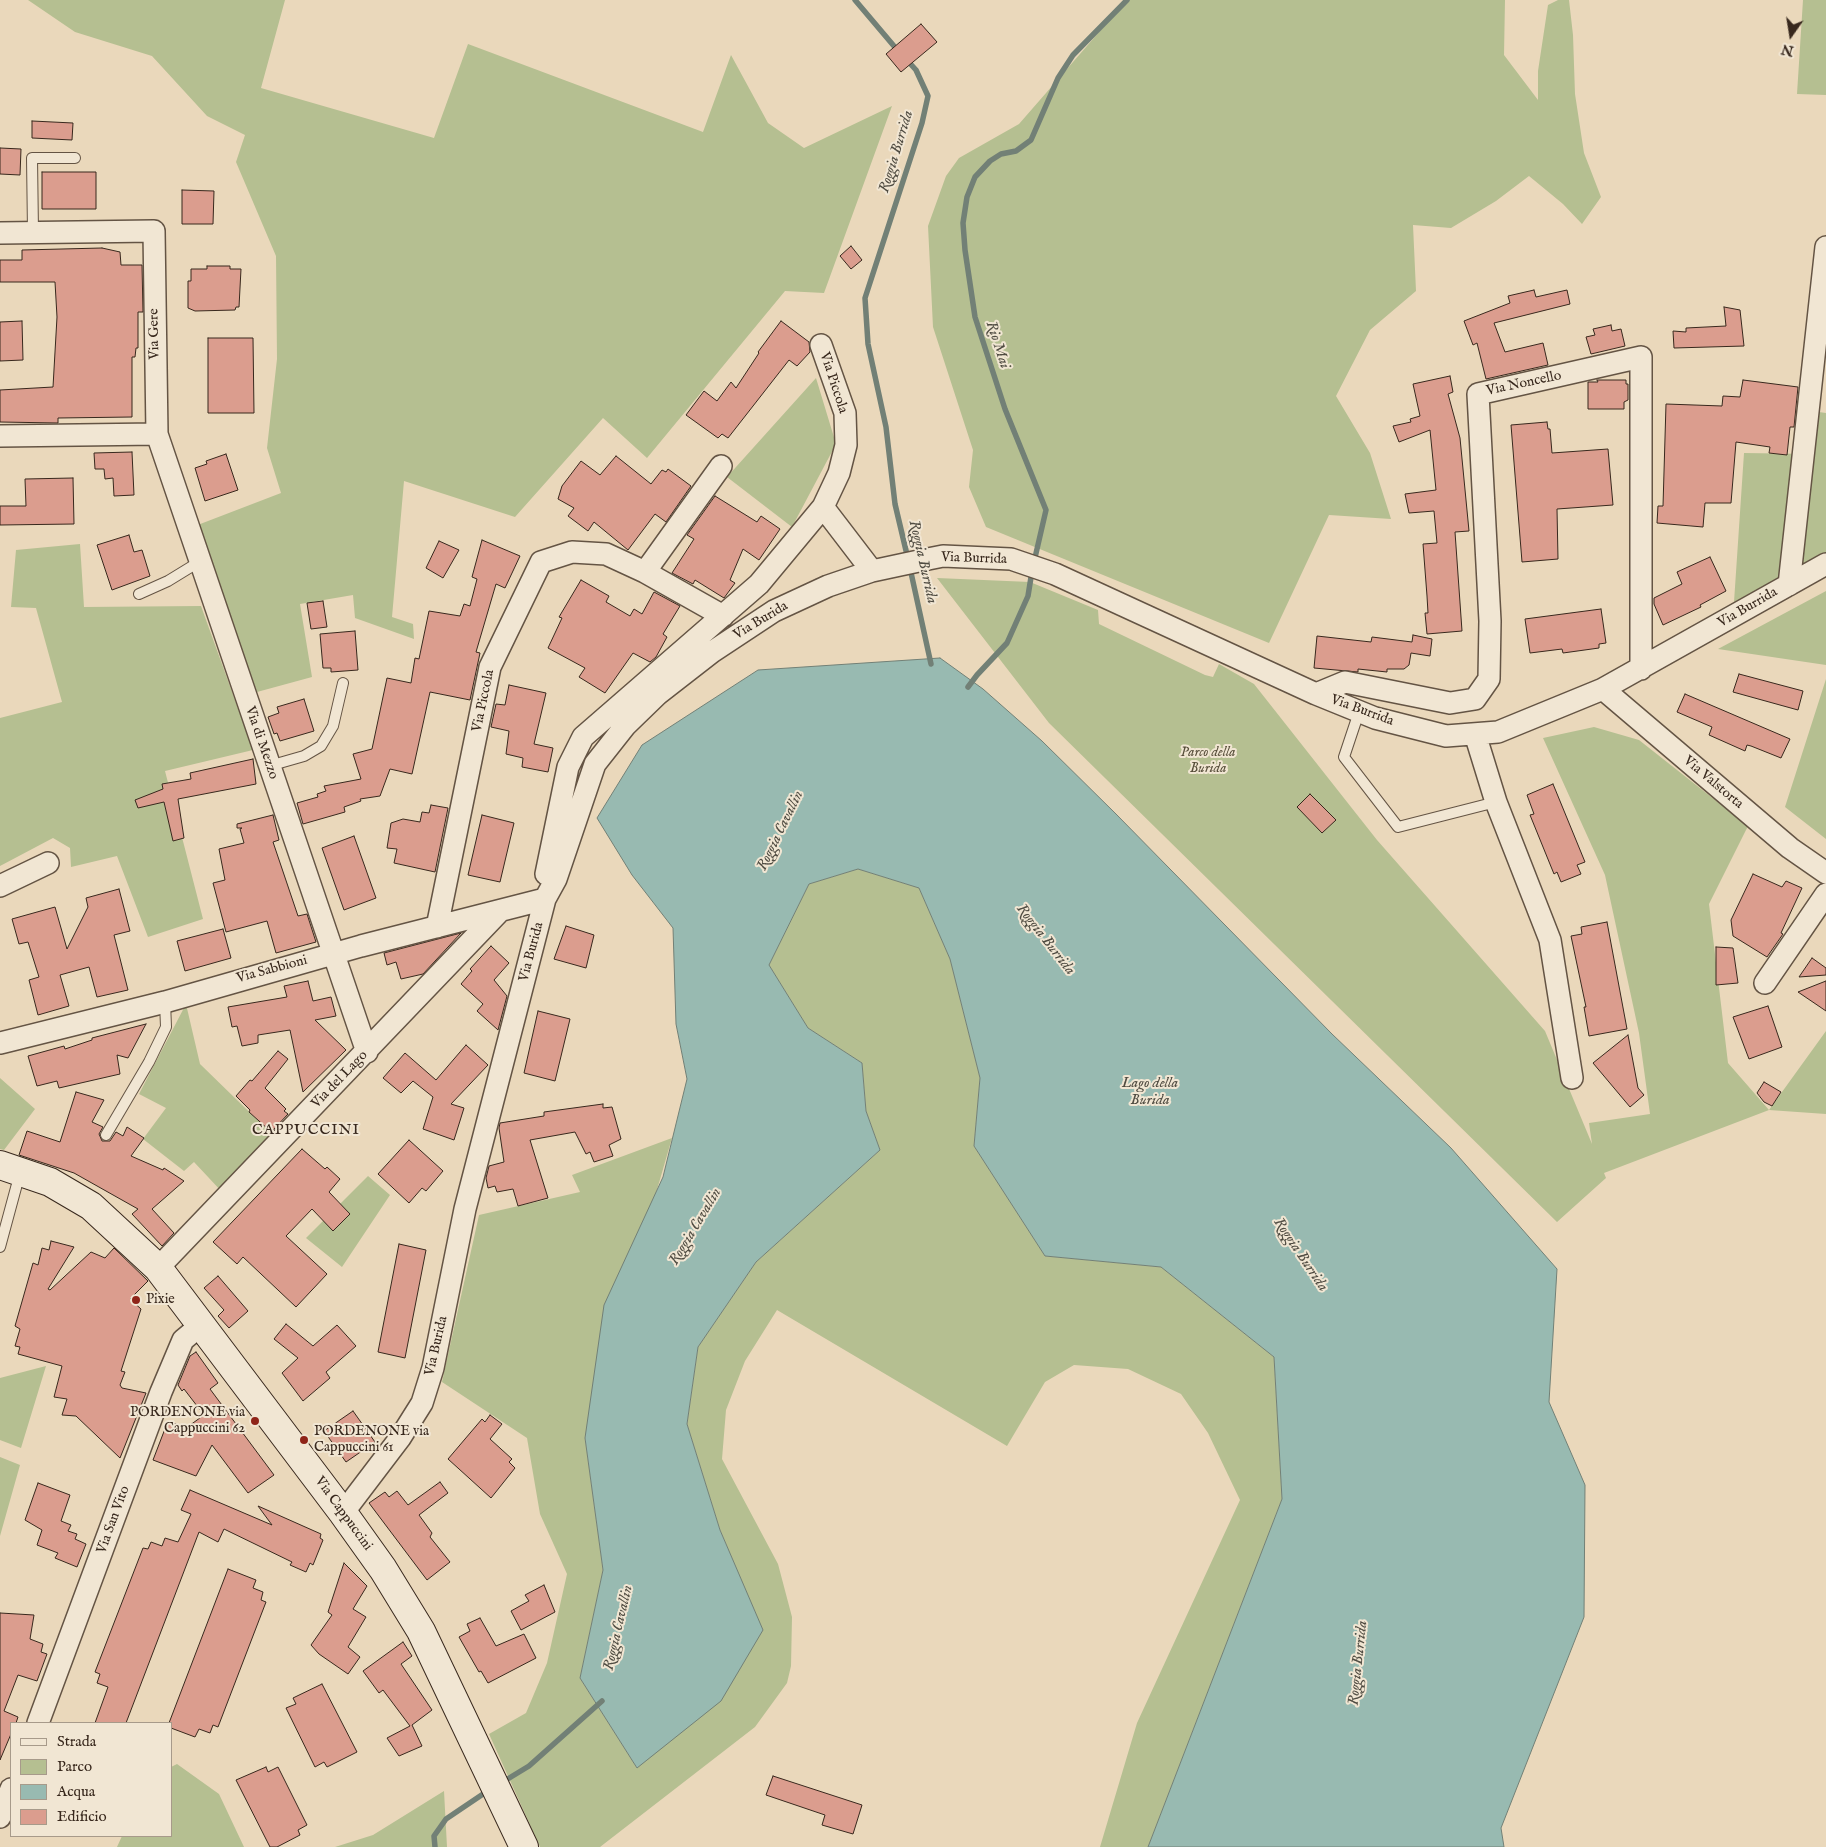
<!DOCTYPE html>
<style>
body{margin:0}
#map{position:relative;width:1826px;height:1847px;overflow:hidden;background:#ead8bb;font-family:"IM FELL English",serif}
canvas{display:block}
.legend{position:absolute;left:10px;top:1722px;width:162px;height:115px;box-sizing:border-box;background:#f1e6d3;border:1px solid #a79a8a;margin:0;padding:6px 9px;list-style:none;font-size:15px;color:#38281d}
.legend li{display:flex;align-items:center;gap:10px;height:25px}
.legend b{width:25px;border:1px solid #a79a8a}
.north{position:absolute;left:1766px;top:10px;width:50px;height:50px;-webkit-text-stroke:4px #f1e6d3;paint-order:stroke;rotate:193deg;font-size:14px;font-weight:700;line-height:20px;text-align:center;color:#38281d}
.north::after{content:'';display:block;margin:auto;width:18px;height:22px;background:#38281d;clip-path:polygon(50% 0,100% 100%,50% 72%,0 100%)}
</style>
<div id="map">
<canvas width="1826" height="1847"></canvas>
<ul class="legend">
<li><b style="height:6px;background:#f1e6d3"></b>Strada</li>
<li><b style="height:14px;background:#b5bf91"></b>Parco</li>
<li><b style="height:14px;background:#98bab1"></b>Acqua</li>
<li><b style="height:14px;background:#db9d8e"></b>Edificio</li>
</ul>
<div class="north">N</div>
</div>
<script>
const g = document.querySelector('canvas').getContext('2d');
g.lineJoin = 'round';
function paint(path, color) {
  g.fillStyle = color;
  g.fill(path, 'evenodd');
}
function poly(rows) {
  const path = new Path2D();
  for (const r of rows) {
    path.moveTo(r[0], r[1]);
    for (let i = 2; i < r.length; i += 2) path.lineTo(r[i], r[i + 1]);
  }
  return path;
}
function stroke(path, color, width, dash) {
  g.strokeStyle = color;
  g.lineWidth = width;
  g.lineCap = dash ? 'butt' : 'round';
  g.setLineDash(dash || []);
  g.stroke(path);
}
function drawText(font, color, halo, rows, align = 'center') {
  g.font = font + ' "IM FELL English",serif';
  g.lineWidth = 4;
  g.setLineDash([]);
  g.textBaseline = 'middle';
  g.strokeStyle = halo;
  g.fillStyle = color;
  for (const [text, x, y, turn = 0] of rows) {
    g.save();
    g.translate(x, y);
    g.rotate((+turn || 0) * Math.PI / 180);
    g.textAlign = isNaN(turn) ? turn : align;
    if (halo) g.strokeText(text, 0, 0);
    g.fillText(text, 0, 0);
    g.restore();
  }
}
const green = poly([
 [28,0,285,0,261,88,434,138,468,44,703,132,731,55,768,123,804,148,892,106,824,293,785,291,647,458,603,418,515,517,404,481,392,617,413,624,414,639,355,618,353,595,300,604,312,677,257,692,195,526,281,493,267,448,277,359,276,256,236,162,245,135,207,116,152,56,75,32],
 [1127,0,1505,0,1504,55,1538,100,1538,71,1548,5,1558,0,1569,0,1573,35,1575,94,1584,153,1601,197,1582,224,1563,204,1529,176,1496,201,1451,228,1413,225,1416,291,1370,330,1336,396,1370,453,1391,519,1329,515,1269,643,986,527,969,487,973,450,933,327,928,226,946,176,959,158,1019,124],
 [1803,0,1826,0,1826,95,1797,94],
 [816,378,836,444,792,527,727,477],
 [1819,412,1826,413,1826,554,1734,602,1744,453,1812,454],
 [80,544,84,607,201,606,253,750,165,771,203,919,148,937,117,856,71,867,70,848,53,838,0,866,0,718,62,702,36,608,11,607,16,550],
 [937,578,1030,582,1098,610,1099,624,1205,675,1213,677,1219,664,1254,684,1377,840,1545,1031,1592,1144,1589,1123,1650,1114,1639,1033,1605,875,1543,738,1594,727,1639,740,1748,826,1709,904,1728,1063,1769,1110,1826,1031,1826,1114,1769,1110,1604,1173,1606,1178,1557,1222,1049,723],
 [1826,591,1826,665,1718,649],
 [1826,679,1826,839,1785,807],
 [858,869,919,888,950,959,980,1078,974,1146,1045,1256,1161,1267,1274,1357,1282,1499,1148,1847,1100,1847,1137,1723,1240,1500,1208,1433,1181,1394,1128,1369,1074,1365,1045,1382,1007,1446,777,1310,745,1361,726,1410,722,1459,778,1564,792,1617,791,1666,787,1683,755,1727,600,1847,540,1847,489,1734,526,1713,547,1663,567,1574,540,1514,527,1438,442,1382,479,1215,580,1192,572,1175,672,1138,585,1438,603,1570,580,1678,637,1768,762,1630,720,1530,687,1424,698,1347,756,1262,880,1150,866,1111,862,1063,808,1028,769,965,809,884],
 [186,1004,200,1064,275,1137,223,1193,194,1162,184,1171,143,1139,166,1108,139,1094],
 [0,1078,35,1109,4,1150,0,1149],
 [368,1176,390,1195,342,1267,306,1238],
 [46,1366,21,1448,0,1440,0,1378],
 [0,1457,20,1465,0,1536],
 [177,1764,219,1794,244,1847,117,1847,122,1836,171,1836,171,1767],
 [444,1791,447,1847,335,1847,373,1835]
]);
const water = poly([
 [940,658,983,689,1042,741,1116,814,1332,1034,1451,1148,1557,1269,1549,1402,1585,1485,1584,1617,1501,1828,1504,1847,1148,1847,1282,1499,1274,1357,1161,1267,1045,1256,974,1146,980,1078,950,959,919,888,858,869,809,884,769,965,808,1028,862,1063,866,1111,880,1150,756,1262,698,1347,687,1424,720,1530,763,1630,721,1701,637,1768,580,1678,603,1570,585,1438,604,1305,663,1177,687,1079,676,1024,673,928,632,875,597,818,642,745,758,670,940,658]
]);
const stream = poly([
 [855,0,899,52],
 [906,59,916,70,928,96,922,123,865,298,868,344,886,427,895,504,908,559],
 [1034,562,1046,510,1005,409,975,317,965,250,963,223,967,197,975,177,990,161,1001,154,1016,151,1031,140,1058,78,1073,55,1127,0],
 [910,568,931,664],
 [968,687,977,675,1007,643,1028,596,1032,571],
 [501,1783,529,1766,602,1701],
 [435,1847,434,1836,446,1819,489,1790]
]);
const building = poly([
 [921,24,937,42,901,72,886,54,921,24],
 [32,121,73,123,72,140,32,138,32,121],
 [0,148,21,149,20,175,0,174,0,148],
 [42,172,96,172,96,209,42,209,42,172],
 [182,190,214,191,213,224,182,224,182,190],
 [851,246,862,260,851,269,840,256,851,246],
 [102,248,120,252,121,265,142,265,143,312,138,312,138,348,136,348,135,357,132,357,132,417,58,418,58,423,0,422,0,390,53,387,57,317,55,282,0,282,0,260,22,260,22,250,102,248],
 [207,266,230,266,230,269,241,269,239,307,236,307,235,310,195,311,188,308,188,281,191,281,191,269,207,269,207,266],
 [1534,290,1536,297,1567,290,1570,304,1494,323,1505,352,1543,343,1548,365,1486,379,1477,343,1473,345,1464,321,1510,303,1508,296,1534,290],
 [1724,307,1740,310,1744,346,1674,348,1673,331,1686,332,1686,328,1726,326,1724,307],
 [22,321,23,360,0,361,0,322,22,321],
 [781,321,809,342,810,352,797,366,789,360,728,438,722,434,718,438,686,415,704,391,717,401,731,382,736,388,759,353,758,352,781,321],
 [1611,325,1612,331,1621,329,1625,346,1591,354,1586,337,1595,335,1593,329,1611,325],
 [208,338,253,338,254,413,208,413,208,338],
 [1450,376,1453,392,1448,394,1460,438,1469,531,1455,532,1462,631,1427,634,1425,613,1428,613,1427,596,1423,544,1437,543,1434,511,1409,513,1405,494,1436,490,1430,430,1399,442,1393,426,1411,422,1410,419,1420,416,1413,384,1450,376],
 [1597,380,1626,380,1626,384,1628,384,1628,400,1624,402,1624,409,1588,409,1588,382,1598,382,1597,380],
 [1743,380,1798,387,1794,427,1790,427,1787,455,1769,453,1770,447,1736,442,1731,503,1705,503,1703,527,1657,523,1658,506,1663,506,1666,404,1722,406,1723,396,1740,397,1743,380],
 [1547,422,1548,429,1550,429,1552,453,1608,449,1613,505,1557,509,1558,559,1522,562,1511,425,1547,422],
 [132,452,134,495,114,496,113,478,105,479,104,469,95,469,94,453,132,452],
 [226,454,238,490,205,501,195,468,207,464,206,461,226,454],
 [616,456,651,484,662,470,666,472,668,469,691,486,666,522,655,514,628,550,594,522,588,531,568,516,574,508,558,499,562,486,581,461,600,475,616,456],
 [73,478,74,524,0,525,0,506,26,506,25,479,73,478],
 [715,496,757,522,761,516,780,529,759,560,743,549,730,580,735,583,724,598,695,580,693,584,672,573,694,539,687,535,715,496],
 [129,535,134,552,142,550,150,576,112,590,97,545,129,535],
 [482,540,520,556,505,588,496,584,476,652,480,653,470,700,430,692,412,774,390,769,380,796,360,799,361,801,344,807,345,812,303,824,297,803,318,797,317,794,326,791,324,786,361,779,353,754,372,749,387,678,411,683,415,658,419,659,429,611,460,616,464,604,470,606,477,579,472,577,482,540],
 [439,541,459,550,443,578,426,568,439,541],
 [1710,557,1726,591,1700,605,1701,607,1663,625,1654,604,1654,598,1682,584,1677,572,1710,557],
 [581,580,609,596,606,602,630,616,634,609,642,614,654,592,680,606,663,634,667,637,656,657,650,662,633,653,605,693,579,677,585,668,548,648,562,618,559,617,581,580],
 [323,601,327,627,311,629,307,603,323,601],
 [1601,609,1606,643,1599,644,1599,648,1563,653,1562,649,1530,653,1525,619,1601,609],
 [355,631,358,670,331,672,331,668,323,668,320,634,355,631],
 [1413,635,1432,639,1430,656,1411,653,1409,665,1404,669,1387,669,1387,672,1358,669,1358,672,1314,668,1317,636,1371,642,1372,637,1412,642,1413,635],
 [1739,674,1803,691,1798,710,1733,692,1739,674],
 [509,685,546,693,534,744,553,748,548,772,522,767,523,758,506,754,509,731,491,727,496,704,505,705,509,685],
 [1685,694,1790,739,1781,758,1751,746,1747,745,1745,751,1709,735,1712,727,1677,712,1685,694],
 [304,699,314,731,280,741,277,733,274,734,268,717,279,713,277,707,304,699],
 [253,759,256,784,178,799,184,838,173,841,164,802,138,808,135,800,163,789,162,784,191,779,190,773,253,759],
 [1553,784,1585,862,1577,865,1581,874,1561,882,1557,872,1554,874,1530,815,1534,814,1527,795,1553,784],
 [1310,794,1336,820,1322,833,1297,807,1310,794],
 [431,805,448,808,435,872,394,863,397,849,387,848,391,823,403,819,420,822,422,812,429,813,431,805],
 [273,815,279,840,273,842,298,916,307,914,316,942,276,953,267,921,226,932,213,883,225,880,219,849,244,843,240,829,242,828,237,828,237,824,273,815],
 [482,815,514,823,500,882,468,875,482,815],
 [354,836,376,898,344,910,322,848,354,836],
 [1753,874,1782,887,1786,881,1802,888,1781,933,1783,934,1767,957,1733,936,1731,920,1753,874],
 [119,889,130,931,114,935,128,990,97,997,89,967,60,975,69,1006,38,1015,29,980,39,977,28,942,19,944,12,919,55,907,67,949,88,907,86,898,119,889],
 [1607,922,1627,1029,1589,1036,1584,1007,1586,1007,1571,936,1582,934,1581,927,1607,922],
 [566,926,594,935,586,968,554,959,566,926],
 [223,929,231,958,185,971,177,941,223,929],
 [461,933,423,974,401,979,396,962,387,965,384,953,461,933],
 [491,946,509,963,494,980,507,996,498,1030,477,1011,483,1004,461,984,472,971,470,969,491,946],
 [1716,947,1733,948,1738,983,1716,985,1716,947],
 [1812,958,1826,968,1826,975,1799,977,1812,958],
 [308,981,313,1001,331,997,336,1016,315,1020,346,1050,303,1092,290,1030,258,1035,258,1043,242,1046,237,1026,232,1027,228,1007,287,997,284,986,308,981],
 [1826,981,1826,1011,1798,992,1826,981],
 [1768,1006,1782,1047,1749,1059,1733,1017,1768,1006],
 [538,1011,570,1019,555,1081,524,1073,538,1011],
 [146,1024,128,1058,117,1055,120,1074,59,1088,57,1081,37,1086,28,1056,64,1046,65,1049,92,1040,92,1038,146,1024],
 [1628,1035,1638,1088,1644,1095,1630,1107,1593,1063,1628,1035],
 [466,1045,488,1065,451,1104,464,1108,454,1140,423,1129,433,1097,413,1081,401,1093,383,1078,405,1053,436,1080,466,1045],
 [278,1051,288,1059,265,1088,286,1109,284,1111,288,1114,273,1130,271,1128,269,1130,249,1112,250,1110,236,1096,250,1080,252,1081,278,1051],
 [1764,1082,1781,1092,1772,1106,1764,1102,1757,1093,1764,1082],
 [76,1092,104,1100,92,1122,103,1127,99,1134,102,1141,110,1141,116,1132,123,1136,127,1127,144,1138,131,1156,163,1170,164,1168,184,1181,152,1209,174,1233,162,1246,132,1214,138,1209,74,1173,19,1155,27,1131,60,1142,76,1092],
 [603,1104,603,1108,612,1107,621,1139,609,1145,613,1156,594,1162,590,1152,586,1154,575,1132,530,1140,548,1198,518,1206,513,1189,497,1192,495,1186,488,1188,486,1178,489,1166,504,1162,499,1128,500,1123,544,1116,544,1112,603,1104],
 [409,1140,443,1171,426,1191,422,1188,409,1203,378,1174,409,1140],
 [302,1149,325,1169,327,1167,340,1179,329,1192,350,1214,333,1231,312,1209,286,1236,327,1274,296,1307,243,1257,237,1264,213,1242,302,1149],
 [51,1241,74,1247,48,1289,50,1290,91,1252,105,1258,114,1248,148,1281,130,1299,141,1309,121,1371,125,1372,120,1385,122,1388,146,1393,120,1458,76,1416,62,1415,67,1399,54,1397,62,1366,18,1354,20,1347,15,1346,20,1329,15,1326,33,1263,38,1265,42,1248,49,1250,51,1241],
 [399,1244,426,1250,405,1358,378,1352,399,1244],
 [218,1276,248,1311,229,1328,218,1316,224,1310,204,1288,218,1276],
 [286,1324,313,1346,337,1325,356,1346,326,1372,330,1378,303,1401,282,1373,298,1358,274,1339,286,1324],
 [196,1352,218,1383,210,1389,274,1475,248,1493,212,1445,196,1476,153,1460,168,1421,186,1428,204,1415,184,1389,182,1391,178,1385,190,1356,196,1352],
 [353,1411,375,1442,346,1462,324,1431,353,1411],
 [490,1415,502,1424,490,1439,512,1459,509,1462,515,1468,491,1498,448,1459,482,1419,485,1422,490,1415],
 [440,1482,448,1493,419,1515,432,1533,430,1537,450,1562,427,1580,369,1503,385,1492,389,1497,397,1491,408,1505,440,1482],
 [38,1483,70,1495,61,1521,71,1525,68,1531,77,1534,75,1539,86,1544,77,1567,55,1558,58,1553,37,1545,42,1530,25,1520,38,1483],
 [190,1490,272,1525,258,1506,321,1534,320,1538,323,1540,313,1565,310,1563,306,1572,290,1565,292,1562,224,1529,218,1542,199,1532,126,1723,95,1723,108,1687,97,1683,100,1674,95,1672,143,1548,148,1549,151,1542,162,1546,165,1538,178,1542,191,1514,181,1510,190,1490],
 [344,1563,367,1586,353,1609,366,1617,348,1647,360,1657,348,1674,319,1654,311,1645,332,1615,328,1612,344,1563],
 [228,1569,256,1580,253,1588,263,1592,261,1600,266,1602,218,1727,213,1725,210,1733,199,1729,195,1737,171,1728,171,1723,169,1723,228,1569],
 [544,1585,555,1612,521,1630,511,1611,529,1601,525,1595,544,1585],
 [0,1613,34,1615,30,1639,43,1644,41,1652,47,1654,37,1681,18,1675,4,1711,18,1717,16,1723,11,1723,11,1734,0,1760,0,1613],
 [480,1618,496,1646,524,1634,536,1658,488,1683,481,1671,479,1672,459,1637,470,1631,467,1624,480,1618],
 [403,1642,412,1656,401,1664,432,1710,412,1725,422,1746,399,1756,387,1738,410,1726,383,1690,379,1693,363,1671,403,1642],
 [322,1684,357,1752,327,1767,324,1762,315,1767,286,1708,296,1704,293,1698,322,1684],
 [266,1767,268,1772,278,1767,307,1825,298,1830,300,1835,277,1847,270,1847,236,1780,266,1767],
 [773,1776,862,1805,853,1834,822,1825,825,1815,766,1795,773,1776]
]);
const service = poly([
 [33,232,32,158,75,158],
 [139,594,168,581,199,562],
 [1359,712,1344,757,1398,827,1496,802],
 [269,766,304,756,321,746,333,726,343,683],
 [106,1135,149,1062,166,1027,165,1002],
 [0,1247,20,1173]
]);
const minor = poly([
 [0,233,154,231,157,434,0,436],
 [157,434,367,1052],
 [823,507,872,571],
 [645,572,721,466],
 [1789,585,1826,247],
 [1603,689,1790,848,1826,873],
 [1316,694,1345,682,1450,703,1475,699,1489,679,1490,621,1478,394,1641,357,1641,669],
 [1475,734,1496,802,1550,940,1572,1078],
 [546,874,568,767,583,737,759,584,823,507,839,473,846,445,845,413,821,345],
 [0,886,48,863],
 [437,927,490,667,541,562,572,552,606,554,645,572,723,616],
 [1765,983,1826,894],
 [0,1043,165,1002,361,946,545,899],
 [158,1268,500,911],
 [343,1513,400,1438,422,1403,433,1368,465,1209,545,899,556,879,595,764,625,726,658,694,712,652,774,611,828,586,872,571,928,559,943,556,1011,559,1055,574,1316,694,1375,718,1446,736,1498,732,1603,689,1826,564],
 [38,1723,161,1392,183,1340,201,1325],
 [0,1817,11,1789]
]);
const secondary = poly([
 [0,1165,50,1182,91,1206,158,1268,343,1513,383,1569,421,1631,524,1847]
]);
const markers = [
 [136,1300,5,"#8f2418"],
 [255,1421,5,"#8f2418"],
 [304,1440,5,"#8f2418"]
];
const streetNames = [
 ["Via Gere",155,334,-91],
 ["Via Piccola",833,383,72],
 ["Via Noncello",1524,384,-12],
 ["Via Burrida",974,559,2],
 ["Via Burrida",1748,608,-30],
 ["Via Burida",761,621,-31],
 ["Via Piccola",484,701,-78],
 ["Via Burrida",1362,711,20],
 ["Via di Mezzo",261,743,71],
 ["Via Valstorta",1713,783,40],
 ["Via Burida",532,952,-75],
 ["Via Sabbioni",272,970,-15],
 ["Via del Lago",340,1080,-46],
 ["Via Burida",437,1346,-77],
 ["Via Cappuccini",343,1514,54],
 ["Via San Vito",114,1520,-70]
];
const parkNames = [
 ["Parco della",1208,753],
 ["Burida",1208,769]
];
const poiNames = [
 ["Pixie",146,1300],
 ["PORDENONE via",245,1413,"right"],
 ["Cappuccini 62",245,1429,"right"],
 ["PORDENONE via",314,1432],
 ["Cappuccini 61",314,1448]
];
const waterNames = [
 ["Roggia Burrida",897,152,-73],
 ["Rio Mai",997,345,72],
 ["Roggia Burrida",922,562,77],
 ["Roggia Cavallin",781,831,-64],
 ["Roggia Burrida",1045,940,52],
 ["Lago della",1150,1084],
 ["Burida",1150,1101],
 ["Roggia Cavallin",696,1227,-59],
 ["Roggia Burrida",1300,1255,56],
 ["Roggia Cavallin",619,1628,-77],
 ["Roggia Burrida",1359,1663,-84]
];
const neighbourhoodNames = [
 ["CAPPUCCINI",306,1131]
];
paint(green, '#b5bf91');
paint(water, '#98bab1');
stroke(water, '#728076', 1);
stroke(stream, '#728076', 5.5);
paint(building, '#db9d8e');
stroke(building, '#38281d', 1);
stroke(service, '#645444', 12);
stroke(minor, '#645444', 24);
stroke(secondary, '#38281d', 30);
stroke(service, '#f1e6d3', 10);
stroke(minor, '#f1e6d3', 21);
stroke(secondary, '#f1e6d3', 28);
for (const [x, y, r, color] of markers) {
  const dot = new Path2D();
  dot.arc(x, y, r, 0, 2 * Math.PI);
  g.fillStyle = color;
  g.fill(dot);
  stroke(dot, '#f1e6d3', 2);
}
drawText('14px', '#38281d', '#f1e6d3', streetNames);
drawText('italic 14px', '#574e3a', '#f1e6d3', parkNames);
drawText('14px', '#38281d', '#f1e6d3', poiNames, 'left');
drawText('italic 15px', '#504c42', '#f1e6d3', waterNames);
g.letterSpacing = '1px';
drawText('15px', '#38281d', '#f1e6d3', neighbourhoodNames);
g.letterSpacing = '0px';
</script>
